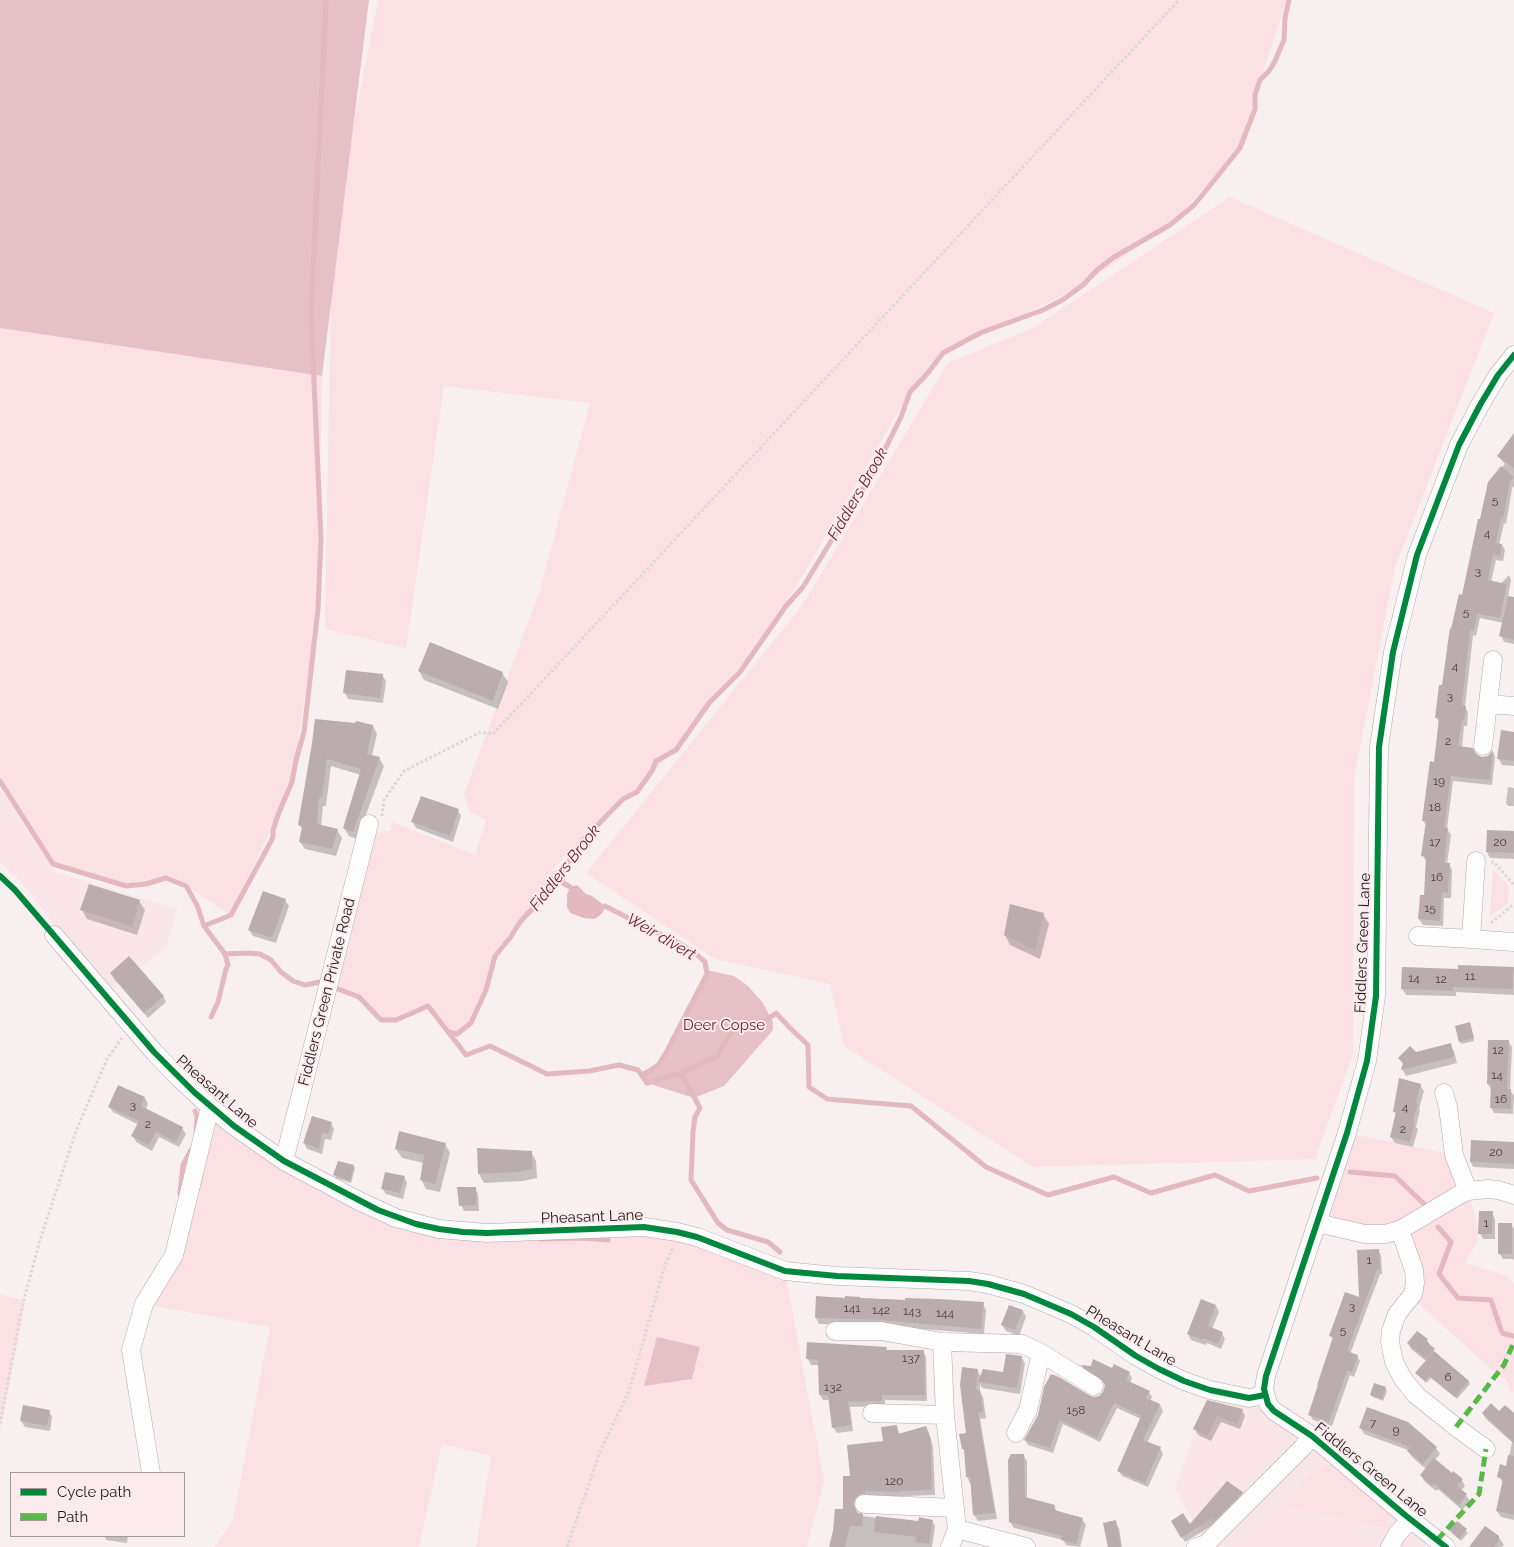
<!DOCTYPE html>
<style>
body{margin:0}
#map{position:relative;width:1514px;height:1547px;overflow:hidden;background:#f8eff0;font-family:Raleway,sans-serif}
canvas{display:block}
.legend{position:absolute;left:10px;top:1472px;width:175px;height:65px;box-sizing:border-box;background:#fcebed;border:1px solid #a59799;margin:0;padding:6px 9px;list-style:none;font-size:15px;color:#22181a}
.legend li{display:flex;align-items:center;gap:10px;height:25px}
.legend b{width:25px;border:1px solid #a59799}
</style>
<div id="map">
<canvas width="1514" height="1547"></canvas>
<ul class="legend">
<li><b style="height:6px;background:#00873e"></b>Cycle path</li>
<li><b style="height:6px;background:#58b947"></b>Path</li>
</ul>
</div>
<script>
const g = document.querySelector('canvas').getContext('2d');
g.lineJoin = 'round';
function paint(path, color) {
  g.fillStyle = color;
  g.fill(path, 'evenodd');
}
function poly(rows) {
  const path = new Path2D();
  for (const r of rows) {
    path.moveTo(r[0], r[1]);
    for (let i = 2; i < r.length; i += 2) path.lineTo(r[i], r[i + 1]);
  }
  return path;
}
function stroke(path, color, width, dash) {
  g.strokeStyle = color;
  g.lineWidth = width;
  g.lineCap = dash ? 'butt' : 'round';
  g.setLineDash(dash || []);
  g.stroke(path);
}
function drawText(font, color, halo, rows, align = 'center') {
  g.font = font + ' Raleway,sans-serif';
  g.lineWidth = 4;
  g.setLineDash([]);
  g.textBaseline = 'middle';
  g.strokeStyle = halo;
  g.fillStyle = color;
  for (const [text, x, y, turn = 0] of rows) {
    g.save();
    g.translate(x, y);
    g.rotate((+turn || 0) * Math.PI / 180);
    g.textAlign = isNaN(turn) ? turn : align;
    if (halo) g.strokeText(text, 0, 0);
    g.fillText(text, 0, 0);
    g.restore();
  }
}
const built = poly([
 [0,791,2,792,55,872,177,909,166,947,108,993,21,882,0,862],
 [1210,1390,1265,1395,1429,1533,1425,1547,1209,1547,1206,1544,1175,1488]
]);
const green = poly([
 [378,0,1287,0,1260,80,1240,148,1170,225,1084,284,1009,323,943,353,910,392,775,622,676,750,550,872,565,865,549,891,520,922,510,938,495,956,486,990,471,1023,457,1034,448,1031,428,1006,396,1020,381,1020,359,997,334,988,372,836,383,831,390,831,392,822,475,855,486,820,470,812,464,794,539,593,590,403,444,386,406,648,325,629,332,236],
 [1230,197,1494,313,1395,567,1354,778,1353,1054,1315,1159,1033,1167,844,1046,830,984,715,959,586,873,801,607,948,363,1033,328],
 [0,328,322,376,318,609,292,782,231,915,186,886,166,878,126,886,53,864,0,782],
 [1493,870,1509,886,1508,903,1490,917],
 [210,1107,234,1126,416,1224,644,1227,785,1271,824,1481,807,1547,476,1547,491,1456,442,1444,419,1547,215,1547,233,1519,270,1327,144,1304,174,1255],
 [1347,1133,1454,1155,1468,1191,1475,1216,1478,1240,1465,1263,1507,1276,1514,1284,1514,1392,1511,1393,1506,1380,1490,1368,1420,1305,1408,1300,1413,1294,1400,1230,1317,1223],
 [0,1294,25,1301,0,1433],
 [1332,1463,1391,1510,1388,1528,1283,1506,1313,1472]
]);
const forest = poly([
 [0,0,369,0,322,376,0,328],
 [706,970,734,976,748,986,763,1003,773,1022,773,1030,724,1086,694,1098,647,1083,642,1075,651,1070,659,1064,686,1016],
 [657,1337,700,1347,692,1379,644,1386]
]);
const water = poly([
 [577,885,586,894,592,896,605,906,603,912,598,917,594,919,584,918,570,913,567,907,567,895,570,887]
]);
const shadow = poly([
 [1514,434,1514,486,1512,488,1506,524,1504,523,1499,545,1502,545,1505,550,1503,561,1496,560,1491,582,1497,588,1509,575,1511,580,1506,609,1514,611,1514,644,1504,642,1501,636,1504,623,1480,618,1476,636,1473,635,1465,707,1468,712,1467,726,1464,726,1462,748,1482,758,1488,757,1493,752,1495,757,1492,785,1453,781,1447,829,1451,835,1447,864,1449,864,1452,870,1451,898,1444,898,1443,926,1423,925,1419,919,1425,896,1426,861,1423,856,1427,826,1423,821,1435,763,1440,724,1436,717,1443,686,1448,642,1451,630,1452,630,1463,596,1481,521,1489,482,1505,464,1498,456],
 [419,671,502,673,508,682,498,709,424,680],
 [382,675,386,681,383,703,348,699,345,693],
 [373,726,377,734,372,756,379,758,384,766,357,839,349,836,344,828,361,775,331,766,326,806,323,806,321,826,337,830,342,838,336,856,305,849,300,842,303,830,300,825,314,743],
 [1514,733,1514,766,1502,765,1499,759],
 [1508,787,1514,788,1514,806,1508,806,1506,803],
 [458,810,461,816,453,842,416,828,413,822],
 [1514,832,1514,859,1490,858,1487,852],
 [285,900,289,906,276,943,253,936,249,930],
 [139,901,145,910,137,935,87,919,82,910],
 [1043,914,1049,924,1040,959,1010,945,1005,935],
 [1513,968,1514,995,1456,992,1456,996,1406,995,1402,989,1459,970],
 [111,973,163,996,166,1002,148,1018,114,979],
 [1470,1024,1474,1041,1461,1044,1460,1041],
 [1489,1041,1508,1041,1512,1047,1510,1090,1514,1096,1513,1114,1494,1113,1491,1107,1492,1091,1488,1084],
 [1450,1045,1454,1051,1457,1063,1406,1076,1403,1070,1404,1065,1400,1058],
 [1420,1085,1424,1091,1419,1109,1420,1110,1416,1127,1418,1129,1413,1147,1395,1143,1391,1137,1396,1115,1394,1111],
 [119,1086,145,1098,148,1104,146,1109,182,1128,186,1134,179,1147,159,1137,152,1151,136,1142,133,1136,139,1125,113,1112,109,1106],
 [331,1123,334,1129,331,1140,325,1139,322,1154,307,1149,304,1143],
 [1472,1141,1514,1143,1514,1169,1473,1167,1471,1162],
 [445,1144,450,1153,440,1192,426,1189,421,1179,424,1163,402,1158,396,1149],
 [531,1152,536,1161,537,1178,523,1181,484,1183,479,1174],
 [354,1166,355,1168,351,1183,336,1178,335,1175],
 [404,1177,407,1183,403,1199,386,1194,382,1188],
 [475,1188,478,1194,479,1211,464,1211,461,1205],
 [1492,1213,1495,1219,1495,1239,1483,1239,1480,1233],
 [1511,1224,1514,1229,1514,1261,1513,1259,1503,1259,1499,1253],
 [1378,1250,1381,1255,1382,1274,1380,1274,1350,1354,1357,1356,1360,1361,1354,1377,1350,1375,1332,1426,1313,1420,1310,1415,1333,1340,1331,1336,1361,1299],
 [859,1298,983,1304,986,1310,984,1334,885,1326,819,1324,816,1318,846,1299],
 [1010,1306,1023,1311,1026,1317,1019,1336,1006,1331,1002,1325],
 [1216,1306,1219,1312,1212,1329,1222,1333,1225,1339,1221,1349,1207,1343,1206,1345,1191,1340,1188,1334],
 [1418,1333,1427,1340,1437,1356,1468,1381,1470,1384,1457,1399,1431,1378,1426,1383,1416,1373,1426,1361,1411,1349,1408,1343],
 [886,1348,888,1352,923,1351,926,1357,927,1401,885,1400,885,1406,850,1407,853,1431,837,1433,833,1427,830,1400,823,1400,820,1395,819,1365,811,1365,808,1359],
 [1021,1357,1025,1363,1020,1394,982,1388,980,1384,980,1391,983,1397,986,1418,980,1419,997,1519,978,1521,974,1515,972,1483,970,1483,967,1477,965,1452,963,1449,967,1434,977,1370,981,1377,1004,1373],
 [1082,1366,1112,1370,1129,1373,1132,1378,1130,1383,1149,1392,1152,1397,1150,1401,1160,1405,1163,1411,1147,1443,1160,1448,1163,1454,1148,1487,1122,1476,1119,1471,1141,1419,1117,1408,1100,1442,1063,1424,1053,1453,1028,1445,1025,1440,1088,1396,1094,1398,1099,1397,1104,1392,1105,1384,1084,1370],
 [1385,1388,1387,1391,1383,1401,1373,1397,1371,1395],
 [1208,1402,1242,1410,1245,1416,1240,1429,1221,1422,1211,1441,1198,1435,1195,1429],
 [49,1411,52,1417,50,1431,25,1427,21,1421],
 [1499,1413,1514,1415,1514,1520,1501,1517,1497,1511,1503,1483,1499,1477,1507,1467,1512,1442,1486,1419,1483,1414],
 [897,1427,900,1435,926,1427,929,1433,933,1447,935,1495,904,1496,904,1497,858,1504,856,1512,862,1516,919,1523,932,1521,935,1526,932,1547,830,1547,844,1511,852,1477],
 [1361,1428,1436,1448,1440,1454,1435,1460,1452,1474,1462,1480,1465,1486,1461,1491,1466,1495,1470,1501,1462,1510,1438,1489,1436,1491,1424,1481,1421,1475,1426,1469,1412,1457,1408,1450,1364,1434],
 [1024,1456,1027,1461,1027,1499,1054,1506,1058,1513,1082,1519,1086,1525,1080,1547,1066,1545,1063,1540,1014,1528,1010,1522],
 [1242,1493,1245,1498,1216,1523,1185,1542,1172,1522,1190,1526],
 [1115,1522,1119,1528,1122,1547,1109,1547],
 [1457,1522,1468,1533,1461,1541,1450,1531],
 [1485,1527,1500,1539,1504,1545,1502,1547,1475,1547],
 [104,1536,128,1536,127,1543,106,1540]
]);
const stream = poly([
 [0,781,53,864,126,886,146,884,166,878,186,886,197,905,204,926,225,954,248,953,260,954,271,960,281,972,293,981,305,985,320,982,359,997,381,1020,396,1020,428,1006,466,1055,490,1046,547,1074,589,1071,619,1065,638,1070,647,1083,681,1073,717,1056,738,1022,764,1022,776,1013,790,1028,808,1045,809,1087,827,1099,911,1106,986,1167,1048,1195,1114,1177,1151,1193,1215,1175,1249,1191,1317,1178],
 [560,873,563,883,570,887],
 [605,906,636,922,653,930,662,935,675,941,695,953,705,962,707,974,667,1051,659,1064,651,1070,642,1075],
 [204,926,231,915,268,847,273,837,273,830,278,815,292,782,296,760,304,732,318,609,321,539,311,313,326,0],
 [211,1017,218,1002,226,969,228,965,225,954],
 [449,1032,457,1034,471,1023,486,990,495,956,510,938,520,922,549,891,582,841,623,799,637,792,652,771,656,761,676,750,709,703,740,672,786,606,803,587,844,520,854,499,867,484,879,461,901,417,910,392,927,374,943,353,980,333,1043,310,1064,299,1084,284,1097,270,1114,257,1170,225,1194,205,1208,188,1240,148,1255,109,1255,95,1260,80,1269,71,1275,61,1284,40,1285,18,1289,0],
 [681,1073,700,1108,695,1117,693,1132,691,1180,718,1223,727,1230,768,1242,780,1252],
 [195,1111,197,1116,196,1132],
 [1350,1172,1395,1176,1424,1204],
 [180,1194,183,1165,191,1150],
 [1438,1227,1451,1242,1439,1274,1458,1298,1491,1300,1502,1333,1514,1336],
 [541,1239,582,1238,608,1240]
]);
const building = poly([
 [1514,433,1514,468,1497,456],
 [1501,466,1514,477,1510,482,1503,519,1501,518,1496,543,1502,544,1500,556,1493,555,1488,580,1507,584,1500,618,1477,614,1474,631,1470,630,1462,705,1466,706,1464,721,1462,721,1458,746,1473,748,1476,754,1482,757,1488,756,1493,750,1490,780,1451,776,1444,827,1448,828,1444,863,1450,863,1448,893,1442,892,1440,921,1418,919,1420,895,1424,895,1426,857,1421,856,1426,821,1422,821,1430,761,1434,762,1439,718,1435,718,1439,685,1442,685,1450,628,1451,629,1459,594,1462,595,1478,519,1480,519,1488,482],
 [1508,596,1514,597,1514,640,1499,636],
 [430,642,503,672,493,701,418,671],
 [346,670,383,674,380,698,343,693],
 [315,719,355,723,356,721,373,725,367,754,380,757,353,832,343,828,361,769,327,759,322,798,319,798,317,824,338,829,332,849,299,842,302,827,298,825,312,743],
 [1501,730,1514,732,1514,761,1497,759],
 [421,796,459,809,450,836,411,822],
 [1487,830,1514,831,1514,853,1486,852],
 [89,884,140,900,132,926,80,910],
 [263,891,286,899,272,938,248,930],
 [1010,904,1044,913,1035,950,1004,935],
 [129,956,164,996,144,1013,110,973],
 [1458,965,1514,967,1513,989,1453,987,1453,991,1401,989,1402,967,1458,969],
 [1470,1022,1474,1038,1459,1042,1455,1026],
 [1488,1040,1509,1040,1507,1089,1511,1089,1511,1109,1490,1108,1491,1084,1487,1084],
 [1451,1043,1454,1057,1401,1070,1403,1063,1398,1058,1410,1046,1416,1052],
 [1399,1078,1421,1084,1416,1103,1418,1103,1413,1121,1415,1122,1410,1142,1390,1137,1396,1112,1393,1112],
 [118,1085,145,1097,141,1106,183,1127,176,1142,156,1132,149,1145,131,1136,139,1121,108,1107],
 [312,1116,332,1122,328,1134,322,1133,319,1149,303,1143],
 [399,1131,446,1143,435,1184,420,1180,424,1155,395,1149],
 [1471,1140,1514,1142,1514,1164,1470,1162],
 [477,1148,532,1151,532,1169,517,1172,478,1174],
 [338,1161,354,1165,350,1181,333,1175],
 [385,1172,405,1176,400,1193,381,1189],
 [457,1187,476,1187,476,1205,459,1206],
 [1479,1211,1493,1211,1492,1234,1478,1234],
 [1498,1223,1512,1223,1512,1254,1498,1254],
 [1379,1249,1380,1269,1377,1270,1347,1351,1358,1355,1352,1372,1347,1371,1329,1422,1308,1415,1318,1385,1317,1385,1333,1337,1329,1336,1345,1292,1359,1297,1357,1250],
 [816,1296,845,1298,845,1296,860,1297,860,1298,905,1300,905,1298,938,1299,984,1302,981,1329,881,1320,815,1318],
 [1201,1299,1216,1305,1208,1326,1223,1332,1218,1344,1203,1338,1202,1340,1187,1334],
 [1009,1305,1023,1310,1015,1330,1001,1325],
 [1417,1331,1428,1339,1426,1341,1435,1349,1426,1359,1407,1343],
 [807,1342,887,1347,886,1350,924,1350,925,1395,882,1395,882,1401,848,1402,851,1425,832,1428,828,1395,819,1395,818,1360,806,1359],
 [1434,1351,1469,1381,1455,1397,1429,1376,1425,1381,1415,1373],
 [1006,1354,1022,1356,1017,1388,978,1382,983,1369,1003,1372],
 [1093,1359,1112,1368,1114,1364,1130,1372,1126,1380,1150,1391,1146,1398,1160,1404,1143,1440,1161,1447,1145,1483,1117,1471,1141,1416,1114,1403,1097,1438,1060,1420,1050,1448,1024,1440,1038,1415,1044,1387,1051,1374,1059,1377,1089,1395,1094,1397,1099,1396,1103,1392,1105,1386,1103,1381,1080,1365,1091,1366],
 [962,1367,978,1369,976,1389,980,1390,983,1412,978,1413,995,1513,973,1515,970,1477,966,1477,964,1449,962,1449,959,1434,966,1433,960,1385],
 [1374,1383,1386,1387,1382,1399,1370,1395],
 [1207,1400,1243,1409,1237,1424,1217,1416,1208,1436,1193,1429],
 [1491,1403,1499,1411,1505,1405,1514,1413,1514,1443,1482,1413],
 [23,1405,50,1410,47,1426,20,1421],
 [1367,1407,1408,1422,1437,1447,1423,1464,1407,1451,1410,1447,1359,1428],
 [897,1425,898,1434,926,1426,931,1440,932,1490,901,1491,901,1492,865,1491,865,1493,860,1494,855,1498,853,1503,855,1509,858,1513,863,1514,862,1526,850,1526,845,1547,829,1547,833,1531,835,1509,843,1509,843,1476,850,1476,847,1445,883,1441,881,1427],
 [1011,1454,1024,1454,1025,1497,1055,1505,1054,1510,1083,1518,1076,1544,1061,1540,1062,1536,1009,1522,1008,1460],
 [1508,1455,1514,1456,1514,1515,1496,1511,1503,1479,1497,1477,1500,1464,1506,1466],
 [1434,1458,1452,1473,1453,1471,1463,1479,1457,1486,1467,1494,1459,1505,1434,1484,1432,1486,1420,1475],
 [1227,1481,1243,1492,1214,1521,1212,1518,1181,1538,1171,1521,1183,1513,1190,1524],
 [876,1516,918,1521,919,1517,933,1520,929,1544,915,1542,916,1537,874,1532],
 [1116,1520,1121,1547,1108,1547,1103,1523],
 [1457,1521,1467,1529,1459,1539,1449,1530],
 [1485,1526,1499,1536,1499,1541,1494,1547,1469,1547]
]);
const path = poly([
 [382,816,384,800,404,771,481,732,493,734,1179,0],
 [1491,862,1494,862,1514,885],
 [1491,923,1514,904],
 [0,1424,23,1303,40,1240,76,1131,107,1059,122,1038],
 [567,1547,601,1449,629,1391,665,1265,673,1247]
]);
const minor = poly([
 [1488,704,1514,706],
 [1483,746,1493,660],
 [1476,861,1471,939,1514,942],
 [54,935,154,1052,178,1077,210,1107,234,1126,284,1161,359,1201,396,1218,439,1229,487,1233,644,1227,677,1232,697,1237,785,1271,837,1276,969,1281,988,1284,1024,1294,1071,1314,1094,1327,1136,1356,1159,1369,1184,1381,1210,1390,1249,1398,1265,1395],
 [1418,936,1471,939],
 [1444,1093,1448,1107,1454,1155,1468,1191],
 [284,1161,369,824],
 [1317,1223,1365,1234,1385,1234,1400,1230,1459,1195,1468,1191,1488,1189,1498,1190,1514,1195],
 [1400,1230,1414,1270,1415,1283,1413,1294,1397,1314,1391,1331,1390,1342,1394,1362,1403,1379,1416,1395,1456,1427,1486,1449],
 [835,1331,881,1331,942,1342,1022,1344,1041,1353,1028,1410,1016,1433],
 [942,1342,945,1415,957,1529],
 [1041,1353,1094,1386],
 [872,1413,945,1415],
 [151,1473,131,1350,144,1304,174,1255,210,1107],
 [864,1504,955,1508],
 [950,1547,957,1529,1026,1547],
 [1196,1547,1206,1544,1303,1447,1312,1436],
 [1390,1547,1397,1534,1411,1519],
 [1446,1547,1405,1515,1312,1436,1274,1411,1268,1404,1264,1389,1266,1376,1347,1133,1367,1061,1376,996,1379,747,1393,652,1417,555,1459,445,1480,405,1498,375,1514,355]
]);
const quiet = poly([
 [1456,1427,1504,1365,1514,1342],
 [1437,1540,1479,1494,1486,1449]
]);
const cycleway = poly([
 [0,876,15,890,154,1052,194,1092,234,1126,284,1161,378,1210,416,1224,439,1229,463,1232,487,1233,644,1227,677,1232,697,1237,785,1271,837,1276,969,1281,988,1284,1024,1294,1071,1314,1094,1327,1136,1356,1159,1369,1184,1381,1210,1390,1249,1398,1265,1395],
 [1446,1547,1405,1515,1312,1436,1274,1411,1268,1404,1264,1389,1266,1376,1347,1133,1367,1061,1376,996,1379,747,1393,652,1417,555,1459,445,1480,405,1498,375,1514,355]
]);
const numberNames = [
 ["5",1495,500],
 ["4",1487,533],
 ["3",1478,571],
 ["5",1466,612],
 ["4",1455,666],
 ["3",1450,696],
 ["2",1448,741],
 ["19",1439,781],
 ["18",1435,807],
 ["17",1435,842],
 ["20",1500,842],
 ["16",1437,877],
 ["15",1430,908],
 ["11",1470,976],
 ["14",1414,978],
 ["12",1441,979],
 ["12",1498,1050],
 ["14",1497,1075],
 ["16",1501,1099],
 ["3",133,1105],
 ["4",1405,1107],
 ["2",148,1124],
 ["2",1403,1129],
 ["20",1496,1152],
 ["1",1486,1223],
 ["1",1369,1260],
 ["3",1352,1306],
 ["141",852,1308],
 ["142",881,1310],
 ["143",912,1311],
 ["144",945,1313],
 ["5",1343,1330],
 ["137",911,1358],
 ["6",1448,1377],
 ["132",833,1387],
 ["158",1076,1410],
 ["7",1373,1423],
 ["9",1396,1430],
 ["120",894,1481]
];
const streetNames = [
 ["Fiddlers Green Lane",1363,943,-88],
 ["Fiddlers Green Private Road",327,992,-76],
 ["Pheasant Lane",217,1092,41],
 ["Pheasant Lane",592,1217,-2],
 ["Pheasant Lane",1131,1336,31],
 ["Fiddlers Green Lane",1371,1470,39]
];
const parkNames = [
 ["Deer Copse",724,1025]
];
const waterNames = [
 ["Fiddlers Brook",858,494,-60],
 ["Fiddlers Brook",565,868,-52],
 ["Weir divert",661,937,30]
];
paint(built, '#fae5e8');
paint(green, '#fbe0e4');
paint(forest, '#e5c0c6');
paint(water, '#e4b8bf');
paint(shadow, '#0003');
stroke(stream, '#e4b8bf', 5);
paint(building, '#bbadaf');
stroke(minor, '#b2a9ab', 19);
stroke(path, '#dad7d7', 3, [2.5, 2.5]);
stroke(minor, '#fefdfd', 18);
stroke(quiet, '#58b947', 5, [10, 5]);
stroke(cycleway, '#00873e', 6);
drawText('12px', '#483d3f', null, numberNames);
drawText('15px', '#22181a', '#fcebed', streetNames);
drawText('15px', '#692334', '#fcebed', parkNames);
drawText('italic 16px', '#682233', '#fcebed', waterNames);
</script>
